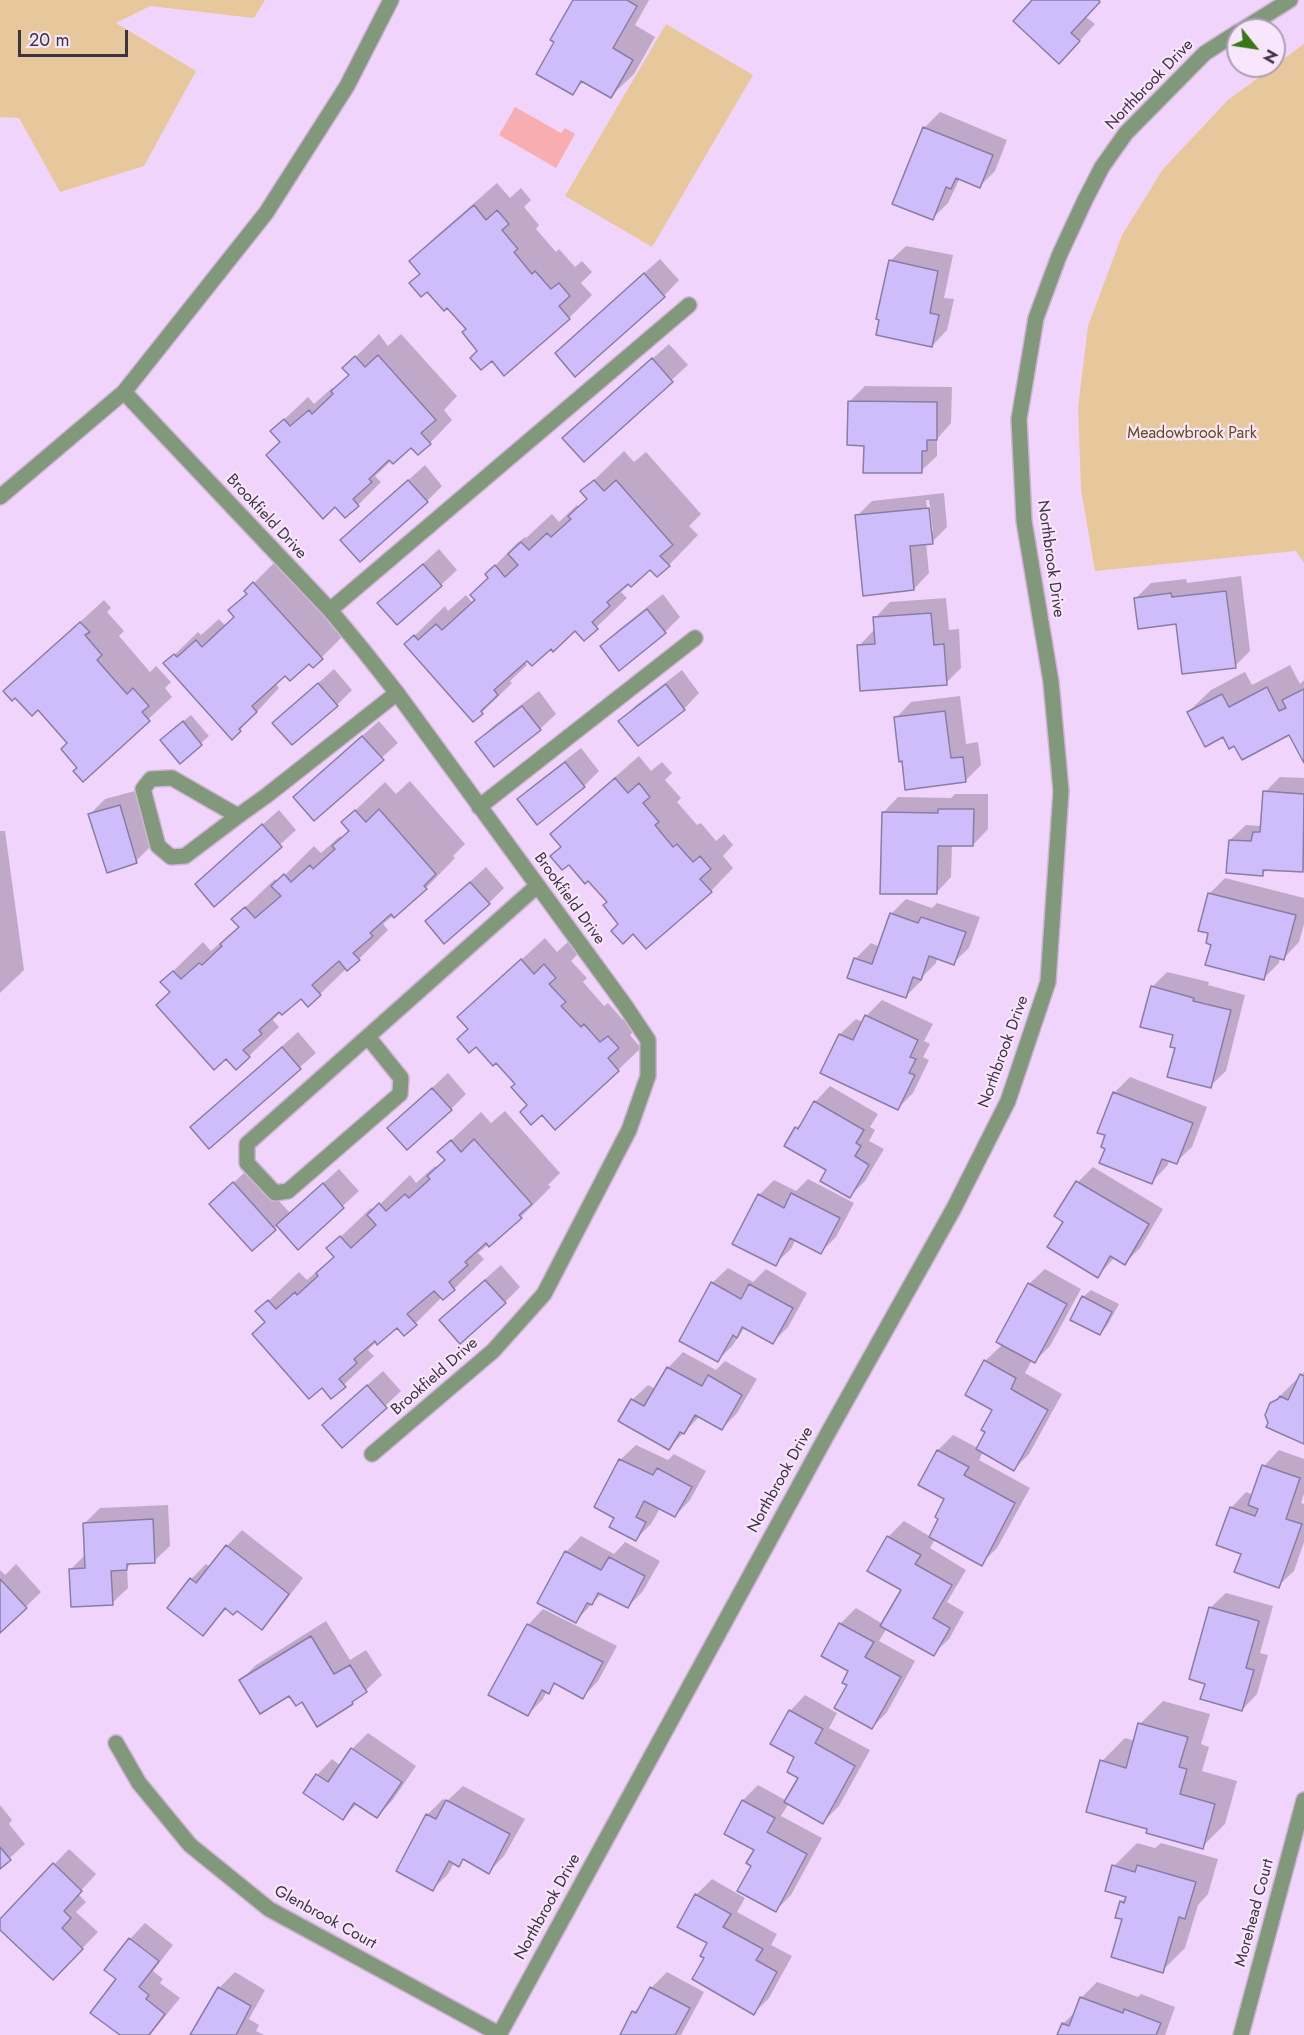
<!DOCTYPE html>
<style>
body{margin:0}
#map{position:relative;width:1304px;height:2035px;overflow:hidden;background:#f1d4fb;font-family:Jost,sans-serif}
canvas{display:block}
.north{position:absolute;left:1226px;top:18px;width:60px;height:60px;box-sizing:border-box;background:#f8e6fe;border:2px solid #ae9eb3;border-radius:50%;rotate:120deg;font-size:16px;font-weight:700;line-height:24px;text-align:center;color:#3e3342}
.north::after{content:'';display:block;margin:auto;width:21px;height:27px;background:#377714;clip-path:polygon(50% 0,100% 100%,50% 72%,0 100%)}
.scale{position:absolute;left:18px;top:30px;width:110px;height:27px;box-sizing:border-box;border:3px solid #3e3342;border-top:0;padding-left:8px;font-size:18px;line-height:21px;white-space:nowrap;color:#3e3342;-webkit-text-stroke:4px #f8e6fe;paint-order:stroke}
</style>
<div id="map">
<canvas width="1304" height="2035"></canvas>
<div class="north">N</div>
<div class="scale">20 m</div>
</div>
<script>
const ctx = document.querySelector('canvas').getContext('2d');
ctx.lineJoin = 'round';
function paint(path, color) { ctx.fillStyle = color; ctx.fill(path, 'evenodd'); }
const shape = rows => new Path2D(rows.map(r => 'M' + r).join(''));
function trace(path, color, width, dash) { ctx.strokeStyle = color; ctx.lineWidth = width; ctx.lineCap = dash ? 'butt' : 'round'; ctx.setLineDash(dash || []); ctx.stroke(path); }
function write(font, color, halo, rows, align = 'center') {
  ctx.font = font + ' Jost,sans-serif'; ctx.lineWidth = 4.5; ctx.setLineDash([]); ctx.textBaseline = 'middle'; ctx.strokeStyle = halo; ctx.fillStyle = color; for (const [text, x, y, turn = 0] of rows) {
    ctx.save(); ctx.translate(x, y); ctx.rotate((+turn || 0) * Math.PI / 180); ctx.textAlign = isNaN(turn) ? turn : align; if (halo) ctx.strokeText(text, 0, 0); ctx.fillText(text, 0, 0); ctx.restore();
  }
}
const green = shape([
 [0,0,265,0,254,18,150,6,116,23,196,71,144,166,60,192,19,118,0,117],
 [666,24,753,75,652,247,565,196],
 [1304,44,1304,563,1296,551,1095,571,1081,489,1078,408,1088,326,1122,235,1163,169,1228,100]
]);
const water = shape([
 [515,107,561,133,565,128,575,134,556,168,499,135]
]);
const shadow = shape([
 [574,0,649,0,635,25,655,37,634,74,611,96,584,81,572,93],
 [1034,0,1101,0,1086,17,1095,24,1075,46],
 [940,112,1007,140,995,171,980,186,960,178,948,203,933,218,924,128],
 [497,183,510,198,521,188,531,200,524,207,539,225,536,229,556,252,559,249,575,267,582,261,592,272,581,283,592,295,569,318,504,374,492,359,479,351,467,329,411,261,433,239],
 [906,246,953,255,944,298,954,299,947,330,932,346,890,261],
 [660,259,679,280,664,296,572,338],
 [379,334,388,346,401,334,457,396,444,410,452,420,430,443,411,446,392,460,375,476,381,482,358,505,281,441,272,431,308,397,314,404,332,388,334,390,350,374,344,368],
 [669,344,688,365,584,460,580,423],
 [865,386,952,387,951,423,937,439,937,456,921,471,866,444,850,401],
 [624,451,634,462,646,452,701,514,689,526,698,535,669,565,650,568,630,584,621,592,627,598,584,639,575,629,551,647,527,659,524,661,527,665,510,681,512,683,474,720,406,644,445,606,448,611,466,595,472,602,490,577,487,574,516,544,525,537,526,538,552,514,559,522,577,505,579,507,588,498,583,491],
 [425,465,442,486,427,501,342,540],
 [944,493,947,527,932,542,926,543,929,573,914,589,857,516,872,501],
 [926,500,929,500,933,531,930,531],
 [439,549,457,570,441,585,380,603],
 [277,560,344,635,313,666,309,662,285,674,275,683,279,688,240,730,166,663,198,632,201,635,219,619,225,625,235,616,230,610,248,593,246,591],
 [1241,576,1250,651,1235,666,1177,623,1135,599,1151,583,1186,579,1187,583],
 [663,594,680,617,665,632,602,646,617,631],
 [946,598,949,630,959,629,961,668,946,683,859,646,874,630,875,618,890,602],
 [104,600,111,608,107,612,124,631,119,636,150,672,156,666,171,682,165,688,172,697,83,780,69,743,38,708,5,691],
 [1290,665,1300,684,1304,680,1304,760,1290,733,1235,744,1188,712,1211,690,1245,672,1252,685],
 [334,669,352,690,337,705,274,723],
 [682,670,699,693,684,709,620,722,635,706],
 [539,691,556,714,540,729,494,765,477,743,492,727],
 [960,696,966,744,978,742,981,765,966,780,896,718,911,702],
 [191,715,209,736,180,762,169,733],
 [379,721,398,743,314,819,310,782],
 [581,748,599,771,584,786,519,799,535,784],
 [639,756,651,771,662,762,672,773,665,780,681,798,677,802,697,825,701,823,716,841,724,834,733,845,723,856,733,868,711,891,633,932,620,924,609,902,552,835,575,812],
 [1280,777,1304,778,1304,870,1268,869,1262,874,1230,840,1246,825,1261,826,1265,792],
 [410,781,465,844,453,856,455,858,426,888,383,924,388,930,359,959,347,968,320,994,301,996,281,1012,273,1020,279,1027,249,1056,171,992,162,982,203,942,211,951,230,934,231,936,240,926,233,919,275,879,278,882,314,846,321,853,340,836,342,838,350,830,343,822,385,782,396,794],
 [135,791,151,846,136,861,90,814,105,799],
 [955,794,988,794,988,829,973,845,952,845,951,877,936,893,883,813,898,797,951,798],
 [279,810,296,830,214,905,212,869],
 [0,831,5,831,24,970,0,993],
 [486,867,504,888,489,903,427,921],
 [1225,878,1304,898,1304,924,1299,942,1284,958,1280,957,1279,963,1263,979,1213,943,1210,893],
 [906,899,932,908,937,903,980,917,969,948,953,963,937,957,936,963,924,975,921,981,906,996,855,959,871,943,880,947,891,914],
 [545,938,557,952,568,942,578,954,571,961,587,978,583,982,604,1006,608,1003,623,1020,631,1014,640,1025,630,1035,641,1048,618,1070,542,1113,529,1105,517,1084,459,1017],
 [1167,972,1209,982,1208,985,1245,995,1226,1071,1210,1086,1177,1047,1174,1034,1152,987],
 [882,1000,933,1024,924,1041,930,1044,923,1057,929,1060,913,1093,898,1108,822,1073,840,1034,856,1019,863,1022,866,1016],
 [298,1032,316,1053,209,1147,192,1127],
 [448,1073,466,1094,451,1109,389,1128],
 [1130,1077,1207,1107,1192,1147,1176,1162,1170,1160,1167,1166,1152,1182,1107,1148,1107,1135,1114,1093],
 [830,1086,878,1114,870,1127,875,1130,869,1141,884,1149,865,1181,850,1196,796,1128,805,1120,815,1102],
 [505,1111,560,1173,548,1185,551,1187,521,1217,478,1253,484,1259,454,1289,442,1297,415,1324,397,1326,377,1341,368,1350,374,1356,331,1397,258,1311,299,1272,307,1280,325,1264,326,1265,335,1256,329,1248,371,1208,373,1211,410,1175,416,1183,435,1166,437,1168,446,1159,439,1152,481,1112,491,1123],
 [1093,1167,1163,1209,1140,1248,1125,1263,1115,1257,1098,1276,1065,1222,1056,1216,1078,1182],
 [249,1168,290,1213,339,1169,359,1191,298,1247,278,1225,252,1249,227,1189],
 [808,1179,854,1203,836,1237,821,1252,796,1239,791,1249,775,1264,759,1195,774,1180,796,1191],
 [501,1265,520,1287,505,1302,456,1305],
 [728,1268,753,1282,766,1269,807,1293,788,1327,773,1342,745,1327,733,1345,718,1360,712,1283],
 [1045,1269,1081,1289,1050,1346,1035,1361,1032,1360,1025,1373,1062,1394,1029,1454,1014,1469,983,1452,979,1460,1030,1488,997,1548,981,1564,935,1539,930,1548,966,1570,947,1602,964,1612,949,1639,933,1654,887,1628,879,1641,915,1661,887,1712,872,1728,849,1685,850,1671,823,1655,840,1624,856,1608,883,1624,903,1589,888,1537,904,1521,931,1537,940,1519,946,1498,920,1484,938,1450,953,1435,978,1448,987,1432,994,1410,985,1361,1003,1344,1029,1284],
 [1091,1290,1119,1304,1107,1326,1100,1334,1083,1297],
 [683,1352,716,1370,725,1361,757,1379,737,1413,722,1429,700,1416,669,1448,632,1400,648,1385,656,1389,668,1368],
 [383,1371,401,1391,342,1446,339,1410],
 [1304,1372,1304,1443,1272,1404],
 [636,1445,668,1460,674,1454,706,1471,690,1500,675,1516,660,1508,651,1524,635,1540,616,1517,620,1460],
 [1279,1450,1304,1459,1304,1494,1301,1503,1304,1504,1304,1542,1294,1571,1278,1586,1243,1553,1231,1508,1246,1492,1253,1495,1264,1466],
 [168,1505,170,1546,154,1561,132,1562,127,1568,128,1588,112,1603,71,1569,86,1554,85,1523,100,1508],
 [242,1530,303,1578,277,1612,262,1628,238,1609,227,1608,203,1634,191,1579,206,1564,210,1567,227,1546],
 [581,1536,614,1554,625,1542,660,1561,643,1591,628,1607,602,1593,575,1622,566,1552],
 [16,1564,41,1592,1,1631,0,1570,5,1575],
 [1226,1593,1273,1606,1260,1653,1268,1655,1257,1694,1242,1710,1207,1683,1210,1608],
 [543,1609,617,1646,598,1681,583,1697,557,1683,547,1691,543,1699,528,1714,528,1625],
 [326,1621,350,1660,366,1650,382,1675,352,1703,303,1700,289,1694,241,1680,256,1665],
 [805,1695,837,1713,829,1728,870,1750,839,1806,823,1822,789,1803,781,1816,822,1838,791,1895,776,1910,753,1865,756,1849,726,1833,743,1800,758,1785,787,1801,800,1777,796,1757,772,1743,790,1711],
 [1163,1701,1210,1714,1201,1744,1209,1747,1202,1771,1237,1781,1225,1824,1202,1847,1149,1828,1102,1761,1125,1738,1135,1741,1140,1724],
 [368,1733,416,1766,392,1801,377,1816,358,1803,343,1818,305,1792,317,1775,332,1759,341,1766,352,1749],
 [463,1786,525,1819,504,1856,489,1872,464,1859,458,1865,454,1863,448,1874,433,1889,398,1870,427,1815,443,1799,447,1801],
 [0,1805,12,1820,9,1824,25,1844,0,1867],
 [1137,1843,1155,1848,1161,1843,1218,1859,1208,1894,1198,1905,1185,1948,1162,1971,1121,1902,1127,1896,1114,1866],
 [69,1849,96,1874,78,1894,86,1902,76,1912,98,1932,68,1963,0,1928,0,1921],
 [712,1879,745,1898,737,1912,777,1934,771,1945,792,1956,769,1998,754,2013,709,1943,696,1895],
 [145,1923,173,1945,153,1971,163,1979,160,1983,180,1998,150,2035,122,2035,118,1979,106,1970,130,1939],
 [235,1972,265,1990,249,2019,259,2025,256,2031,264,2035,192,2035,219,1988],
 [667,1972,704,1992,681,2035,621,2035,634,2012,643,2003,651,1988],
 [1097,1982,1138,1997,1141,1994,1175,2007,1165,2035,1059,2035,1063,2024,1077,2010,1082,1997]
]);
const building = shape([
 [573,0,627,0,637,6,613,48,633,60,611,98,581,81,573,95,536,74,554,42,550,40,573,0],
 [1032,0,1098,0,1100,2,1071,33,1080,41,1059,64,1013,21,1032,0],
 [923,127,993,155,980,188,956,178,951,189,946,187,933,220,892,204,923,127],
 [474,205,486,220,497,210,509,224,502,230,518,249,514,252,532,274,535,271,551,289,559,283,570,296,559,306,570,319,504,376,492,361,481,370,470,358,477,351,462,332,466,329,447,308,444,311,427,292,421,297,409,283,420,274,409,261,474,205],
 [889,260,938,271,930,313,939,315,932,347,876,335,879,320,876,319,889,260],
 [644,273,665,297,575,377,555,353,644,273],
 [378,355,436,420,421,433,431,444,418,455,411,448,393,464,389,460,369,479,372,482,353,499,359,506,345,518,335,507,323,519,266,455,280,442,270,431,284,419,290,426,309,410,312,414,333,394,331,391,349,375,342,368,355,356,365,367,378,355],
 [652,358,673,382,584,462,562,438,652,358],
 [848,401,937,402,937,440,927,440,927,451,922,451,922,473,863,473,864,446,847,445,848,401],
 [408,480,428,502,360,562,340,540,408,480],
 [594,480,604,491,616,480,673,545,660,556,670,566,657,577,650,570,631,587,628,584,607,602,610,606,592,622,598,629,584,641,575,631,553,652,551,649,532,666,527,661,494,690,498,695,481,711,483,714,473,722,404,644,414,635,418,640,436,624,442,630,475,600,470,595,488,578,485,574,495,565,505,577,518,565,508,554,521,542,529,550,547,533,551,537,571,519,568,516,587,499,580,491,594,480],
 [929,508,933,544,910,546,914,590,863,596,855,515,929,508],
 [423,564,442,586,397,625,377,603,423,564],
 [253,582,323,659,313,668,309,664,290,681,285,676,252,706,257,712,239,729,241,731,232,740,163,663,174,654,177,657,196,640,202,647,234,617,228,610,247,594,244,591,253,582],
 [1226,591,1236,668,1182,674,1176,624,1138,629,1134,598,1171,593,1172,597,1226,591],
 [647,609,666,633,619,671,600,646,647,609],
 [931,613,934,645,944,644,947,685,860,691,857,645,875,644,873,617,931,613],
 [80,622,90,632,85,635,102,655,97,660,127,694,133,688,149,706,142,712,150,721,83,782,73,771,77,768,61,749,67,743,38,710,32,716,15,698,12,701,3,691,80,622],
 [318,683,338,706,292,745,272,723,318,683],
 [666,684,685,710,638,746,618,721,666,684],
 [1267,687,1279,711,1286,708,1282,700,1304,689,1304,763,1289,735,1242,760,1234,746,1229,749,1223,737,1205,747,1187,712,1222,694,1229,707,1267,687],
 [522,706,541,730,494,767,475,742,522,706],
 [945,711,951,758,963,757,966,782,905,790,902,761,899,762,894,717,945,711],
 [183,721,202,745,180,764,160,740,183,721],
 [362,736,384,760,314,821,293,797,362,736],
 [565,762,585,787,537,825,517,799,565,762],
 [615,778,628,793,639,783,650,797,643,803,659,822,655,825,673,847,677,844,693,862,700,856,711,869,700,879,712,892,646,949,633,934,623,944,611,931,618,924,603,905,607,902,588,881,585,884,569,865,562,870,550,856,561,847,550,834,615,778],
 [1263,791,1304,794,1303,872,1263,870,1263,876,1226,873,1229,840,1251,841,1253,832,1260,832,1263,791],
 [120,805,137,863,107,873,88,814,120,805],
 [379,809,436,874,424,886,427,889,394,918,391,914,370,933,373,936,353,953,360,960,347,971,339,961,312,985,321,995,308,1007,301,999,282,1015,279,1012,259,1030,262,1034,243,1050,250,1057,236,1070,226,1059,214,1070,156,1005,170,992,160,982,173,971,181,979,199,963,202,965,222,946,220,944,239,927,231,919,245,907,255,918,281,896,271,886,284,874,291,882,310,865,313,869,335,849,332,846,349,831,341,822,355,810,366,822,379,809],
 [938,809,974,809,973,846,938,846,937,894,880,894,882,812,938,813,938,809],
 [262,824,282,847,214,907,195,884,262,824],
 [470,882,490,904,444,944,425,921,470,882],
 [1208,893,1296,915,1284,960,1270,956,1264,980,1205,965,1211,945,1206,943,1208,933,1198,931,1208,893],
 [890,913,918,923,921,917,966,932,954,965,929,956,921,980,913,977,906,998,847,978,854,958,872,964,890,913],
 [521,959,534,974,544,964,556,978,549,984,566,1002,561,1006,581,1027,584,1024,600,1042,608,1036,619,1048,608,1058,619,1071,555,1130,542,1115,531,1125,520,1112,527,1105,511,1087,515,1084,496,1063,493,1066,476,1047,469,1053,457,1039,468,1029,457,1017,521,959],
 [1151,986,1194,998,1193,1001,1231,1010,1211,1088,1167,1077,1175,1048,1170,1047,1173,1035,1140,1027,1151,986],
 [865,1015,918,1040,910,1057,916,1059,909,1073,915,1075,898,1110,820,1073,839,1034,853,1040,865,1015],
 [282,1047,301,1069,209,1149,190,1127,282,1047],
 [432,1088,452,1110,407,1150,387,1128,432,1088],
 [1113,1092,1193,1123,1177,1164,1162,1159,1152,1184,1099,1163,1105,1149,1101,1147,1105,1135,1097,1133,1113,1092],
 [814,1101,864,1130,856,1143,861,1146,855,1156,869,1165,850,1198,820,1181,826,1170,784,1146,795,1127,798,1129,814,1101],
 [474,1139,532,1204,519,1215,522,1218,489,1247,486,1243,465,1262,468,1265,449,1282,455,1290,443,1300,434,1291,407,1314,417,1325,404,1336,397,1328,377,1345,375,1341,354,1359,357,1363,339,1379,346,1387,331,1399,322,1388,309,1399,252,1334,265,1322,255,1311,268,1300,276,1309,295,1292,297,1295,318,1276,316,1273,334,1257,326,1248,340,1236,351,1248,376,1225,367,1215,379,1203,386,1211,405,1194,409,1198,430,1179,427,1176,445,1160,437,1152,451,1140,461,1152,474,1139],
 [1076,1181,1149,1224,1125,1265,1110,1256,1098,1278,1047,1247,1063,1222,1054,1216,1076,1181],
 [233,1182,276,1230,252,1251,209,1204,233,1182],
 [323,1183,344,1208,298,1250,276,1225,323,1183],
 [791,1193,840,1218,821,1254,790,1238,776,1266,732,1244,758,1194,784,1208,791,1193],
 [485,1280,506,1303,460,1344,439,1320,485,1280],
 [711,1282,741,1299,749,1284,793,1308,773,1344,742,1327,737,1338,733,1335,718,1362,679,1341,711,1282],
 [1028,1283,1067,1304,1035,1363,996,1342,1028,1283],
 [1082,1296,1112,1312,1100,1335,1070,1320,1082,1296],
 [984,1360,1016,1378,1011,1389,1048,1410,1014,1471,976,1449,985,1432,981,1430,992,1410,965,1395,984,1360],
 [667,1367,702,1386,708,1375,742,1395,722,1430,695,1415,684,1434,680,1432,669,1450,618,1421,631,1399,644,1406,667,1367],
 [1300,1374,1304,1376,1304,1444,1266,1427,1268,1423,1265,1415,1270,1403,1278,1399,1280,1396,1288,1400,1300,1374],
 [367,1385,387,1408,342,1448,322,1425,367,1385],
 [937,1450,969,1467,964,1475,1015,1503,982,1566,929,1537,938,1519,935,1517,944,1499,918,1485,937,1450],
 [619,1459,653,1475,657,1468,692,1487,675,1517,644,1501,636,1517,646,1522,636,1541,609,1527,614,1518,594,1507,619,1459],
 [1262,1465,1300,1478,1286,1519,1302,1524,1279,1588,1234,1572,1241,1554,1216,1545,1230,1507,1255,1516,1258,1509,1248,1505,1262,1465],
 [153,1519,155,1563,127,1564,127,1570,111,1571,113,1605,71,1607,69,1569,85,1568,83,1523,153,1519],
 [887,1536,921,1555,915,1564,952,1585,933,1618,950,1628,934,1656,880,1626,901,1590,867,1571,887,1536],
 [226,1545,289,1594,262,1630,237,1611,233,1615,225,1608,203,1636,167,1608,190,1578,196,1583,226,1545],
 [565,1551,601,1570,609,1557,645,1576,628,1608,598,1593,592,1605,587,1603,576,1623,537,1603,565,1551],
 [0,1579,27,1608,0,1633,0,1579],
 [1209,1607,1259,1621,1246,1668,1254,1670,1242,1711,1200,1699,1205,1684,1189,1679,1209,1607],
 [839,1623,874,1642,865,1657,901,1677,872,1729,834,1708,847,1685,842,1683,848,1671,821,1656,839,1623],
 [527,1624,603,1662,583,1699,554,1683,549,1694,542,1690,528,1716,488,1695,527,1624],
 [311,1636,334,1674,350,1665,367,1692,352,1702,353,1704,317,1727,302,1702,296,1706,289,1696,260,1714,239,1680,311,1636],
 [789,1710,823,1729,815,1743,855,1766,823,1824,784,1802,798,1778,787,1772,794,1757,770,1744,789,1710],
 [1138,1723,1188,1737,1179,1767,1187,1769,1180,1794,1215,1804,1203,1849,1146,1833,1147,1829,1086,1812,1100,1760,1126,1768,1138,1723],
 [351,1748,402,1782,377,1818,354,1803,343,1820,303,1793,316,1774,328,1782,351,1748],
 [446,1800,510,1834,489,1874,463,1859,459,1867,449,1861,433,1891,396,1871,426,1814,436,1819,446,1800],
 [742,1800,775,1818,767,1832,807,1854,776,1912,737,1891,751,1866,746,1863,754,1850,724,1834,742,1800],
 [0,1847,11,1860,0,1869,0,1847],
 [53,1863,82,1891,64,1911,71,1918,62,1928,83,1949,53,1980,0,1930,0,1919,53,1863],
 [1112,1865,1135,1872,1137,1865,1196,1882,1185,1919,1179,1917,1163,1973,1111,1957,1122,1919,1115,1918,1120,1901,1124,1903,1126,1897,1105,1891,1112,1865],
 [695,1894,731,1914,723,1927,763,1949,756,1960,777,1972,754,2015,692,1979,704,1958,700,1956,707,1943,677,1927,695,1894],
 [129,1938,159,1961,139,1987,149,1995,146,1999,165,2014,149,2035,120,2035,90,2013,116,1979,104,1970,129,1938],
 [218,1987,251,2006,236,2035,190,2035,218,1987],
 [650,1987,690,2008,675,2035,620,2035,632,2011,636,2013,650,1987],
 [1080,1997,1123,2013,1124,2009,1161,2023,1156,2035,1057,2035,1062,2023,1069,2026,1080,1997]
]);
const minor = shape([
 [1242,30,1290,0],
 [124,392,330,610,363,650,397,693,624,1004,648,1040,648,1076,629,1130,544,1294,493,1351,372,1454],
 [0,497,124,392,266,213,347,86,391,0],
 [330,610,689,305],
 [479,807,695,638],
 [238,816,172,778,151,779,143,789,158,846,171,857,185,856,238,816,266,796,397,693],
 [368,1037,401,1078,400,1094,288,1191,275,1193,247,1163,247,1144,537,886],
 [116,1743,139,1783,190,1845,269,1909,499,2034],
 [499,2035,828,1433,954,1208,1008,1101,1048,982,1061,791,1051,682,1024,521,1019,419,1036,318,1059,256,1085,200,1102,167,1126,133,1205,53,1238,32],
 [1241,2035,1304,1800]
]);
const streetNames = [
 ["Northbrook Drive",1150,85,-46],
 ["Brookfield Drive",266,517,47],
 ["Northbrook Drive",1050,559,82],
 ["Brookfield Drive",569,899,54],
 ["Northbrook Drive",1004,1052,-70],
 ["Brookfield Drive",435,1377,-41],
 ["Northbrook Drive",781,1480,-61],
 ["Northbrook Drive",548,1907,-61],
 ["Morehead Court",1255,1913,-75],
 ["Glenbrook Court",325,1918,29]
];
const parkNames = [
 ["Meadowbrook Park",1192,434]
];
paint(green, '#e6c89c');
paint(water, '#f8aeb0');
paint(shadow, '#0003');
paint(building, '#cfbdfb');
trace(building, '#887da4', 1.5);
trace(minor, '#cdb4d6', 18);
trace(minor, '#82987b', 15);
write('16px', '#3e3342', '#f8e6fe', streetNames);
write('16px', '#6b4b11', '#f8e6fe', parkNames);
</script>
